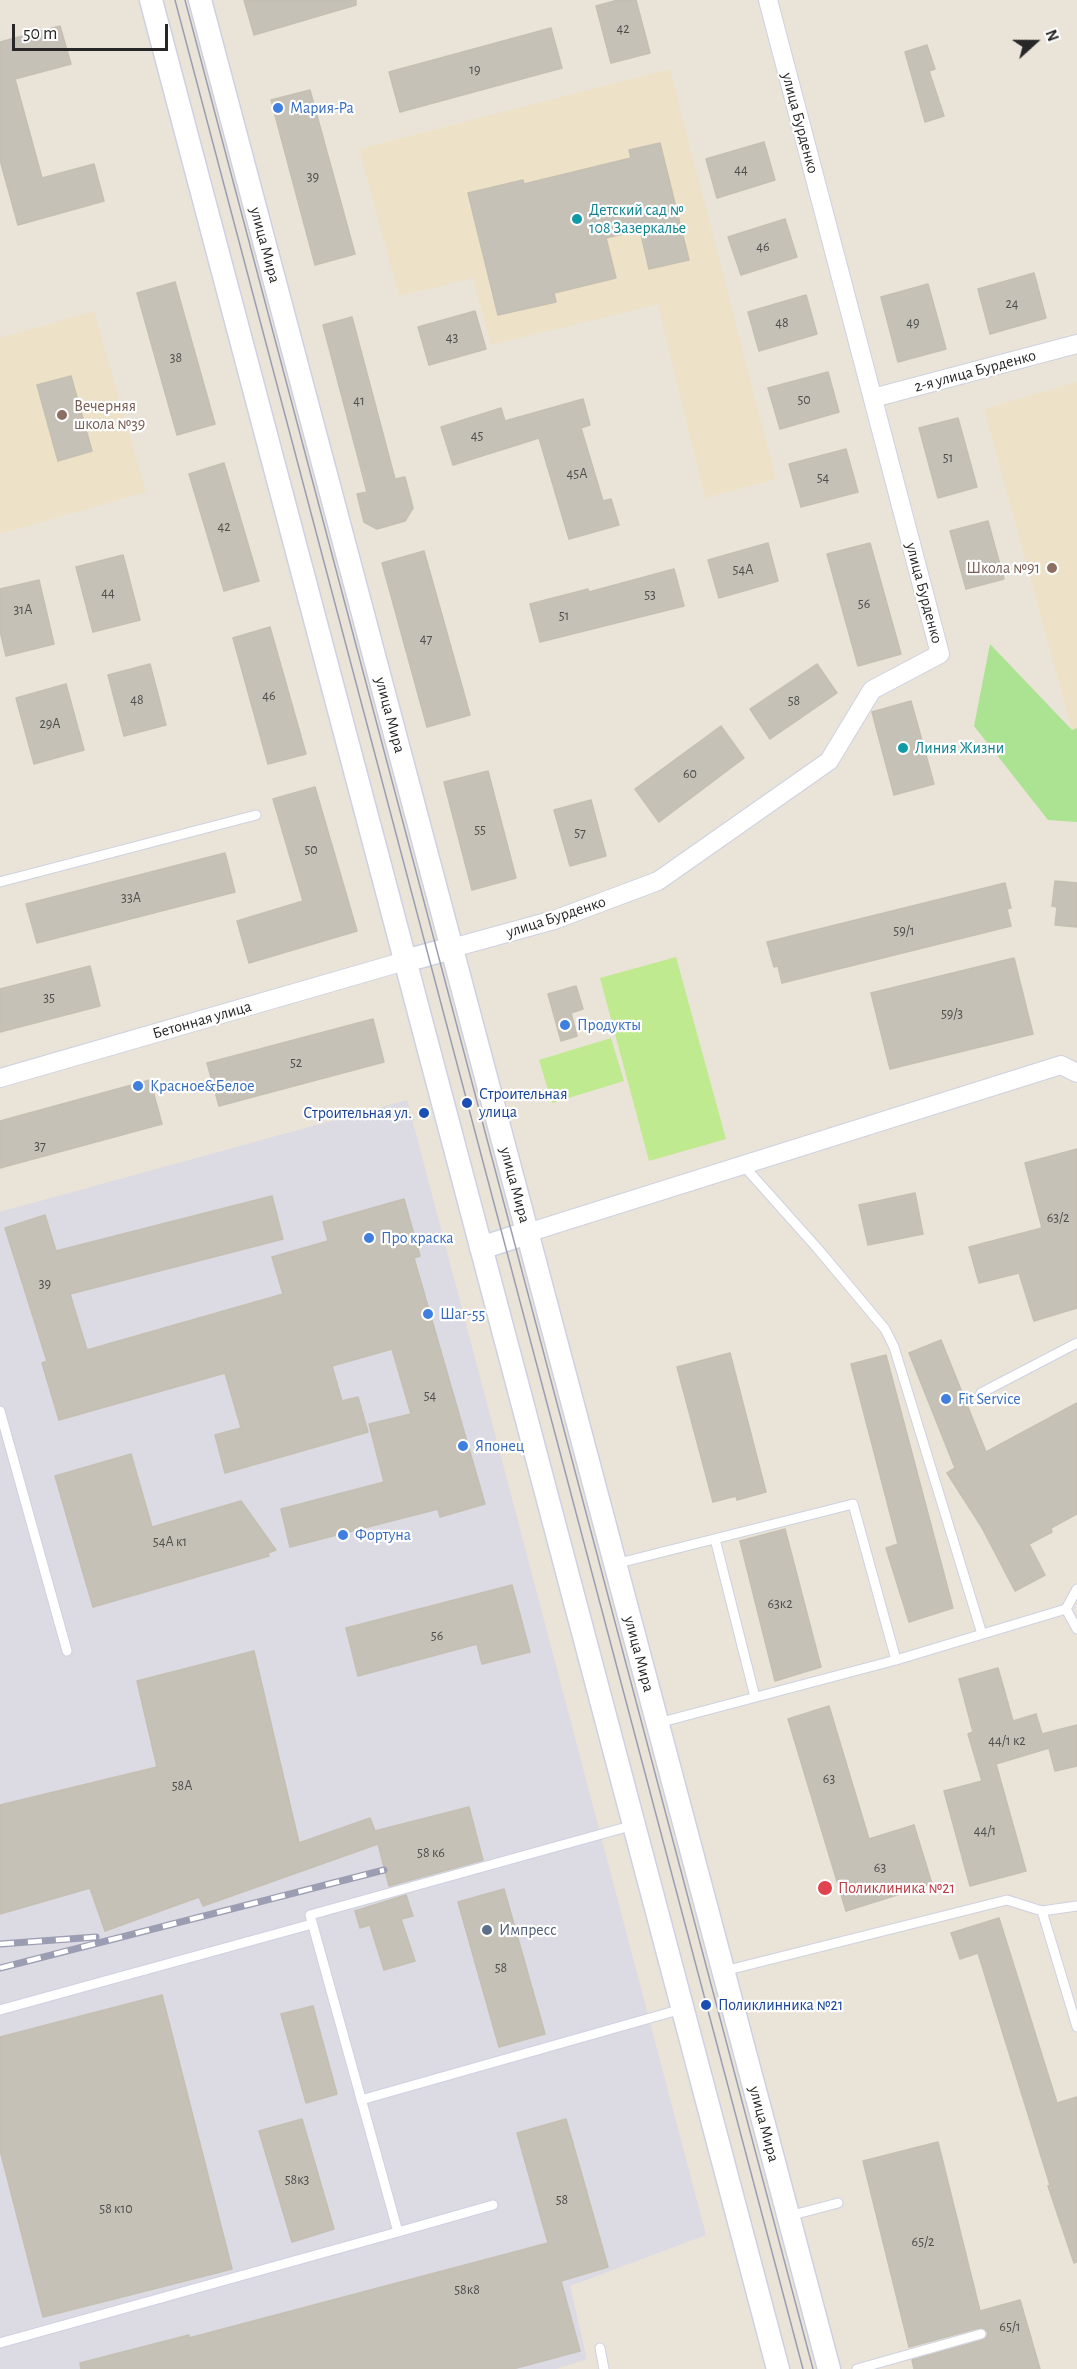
<!DOCTYPE html>
<meta charset="utf-8">
<style>
body{margin:0}
#map{position:relative;width:1077px;height:2369px;overflow:hidden;background:#eae3d8;font-family:"Alegreya Sans",sans-serif}
canvas{display:block}
.north{position:absolute;left:1005px;top:12px;width:60px;height:60px;-webkit-text-stroke:4px #fff;paint-order:stroke;rotate:69deg;font-size:16px;font-weight:700;line-height:24px;text-align:center;color:#272727}
.north::after{content:'';display:block;margin:auto;width:21px;height:27px;background:#272727;clip-path:polygon(50% 0,100% 100%,50% 72%,0 100%)}
.scale{position:absolute;left:12px;top:24px;width:156px;height:27px;box-sizing:border-box;border:3px solid #272727;border-top:0;padding-left:8px;font-size:18px;line-height:21px;white-space:nowrap;color:#272727;-webkit-text-stroke:4px #fff;paint-order:stroke}
</style>
<div id="map">
<canvas width="1077" height="2369"></canvas>
<div class="north">N</div>
<div class="scale">50 m</div>
</div>
<script>
const ctx = document.querySelector('canvas').getContext('2d');
ctx.lineJoin = 'round';
function paint(path, color) { ctx.fillStyle = color; ctx.fill(path, 'evenodd'); }
const shape = rows => new Path2D(rows.map(r => 'M' + r).join(''));
function trace(path, color, width, dash) { ctx.strokeStyle = color; ctx.lineWidth = width; ctx.lineCap = dash ? 'butt' : 'round'; ctx.setLineDash(dash || []); ctx.stroke(path); }
function write(font, color, halo, rows, align = 'center') {
  ctx.font = font + ' "Alegreya Sans",sans-serif'; ctx.lineWidth = 4.5; ctx.setLineDash([]); ctx.textBaseline = 'middle'; ctx.strokeStyle = halo; ctx.fillStyle = color; for (const [text, x, y, turn = 0] of rows) {
    ctx.save(); ctx.translate(x, y); ctx.rotate((+turn || 0) * Math.PI / 180); ctx.textAlign = isNaN(turn) ? turn : align; if (halo) ctx.strokeText(text, 0, 0); ctx.fillText(text, 0, 0); ctx.restore();
  }
}
const industrial = shape([
 [407,1100,706,2235,570,2286,587,2359,556,2369,0,2369,0,1212]
]);
const education = shape([
 [670,69,776,479,705,498,658,304,491,345,473,278,399,296,359,149],
 [94,311,146,492,0,534,0,338],
 [1077,382,1077,728,1072,730,984,409]
]);
const green = shape([
 [990,644,1072,730,1077,728,1077,822,1048,820,974,726]
]);
const pitch = shape([
 [676,957,726,1139,649,1161,600,978],
 [611,1038,624,1081,552,1103,539,1060]
]);
const building = shape([
 [244,0,356,0,356,5,254,35,244,0],
 [618,0,636,0,650,53,611,63,596,6,618,0],
 [60,26,71,64,15,79,42,178,94,164,104,201,18,225,0,160,0,42,60,26],
 [551,28,562,68,400,112,389,72,551,28],
 [927,45,935,69,929,71,944,116,925,122,905,52,927,45],
 [310,90,355,254,315,265,271,100,310,90],
 [764,142,775,180,717,198,706,159,764,142],
 [660,143,689,260,649,269,640,230,606,238,616,278,554,293,556,302,498,315,468,193,523,180,524,184,631,158,629,150,660,143],
 [785,219,797,257,741,275,728,237,785,219],
 [1034,273,1046,318,990,334,978,289,1034,273],
 [175,282,215,424,177,435,137,293,175,282],
 [928,284,946,349,898,362,881,297,928,284],
 [806,295,817,334,759,351,748,312,806,295],
 [475,311,486,349,429,365,418,327,475,311],
 [352,317,395,479,405,477,413,508,405,521,377,529,364,522,357,494,367,492,323,325,352,317],
 [828,372,839,412,780,429,768,388,828,372],
 [71,376,92,451,58,461,37,385,71,376],
 [583,399,590,425,581,428,603,501,611,499,619,525,569,539,539,438,453,465,441,427,501,408,505,421,583,399],
 [958,418,977,487,938,498,919,428,958,418],
 [846,449,858,492,801,507,789,464,846,449],
 [224,463,259,581,224,591,189,474,224,463],
 [988,521,1004,579,966,589,950,531,988,521],
 [768,543,778,581,719,598,708,560,768,543],
 [870,543,901,654,858,666,827,554,870,543],
 [424,551,470,715,427,727,382,563,424,551],
 [123,555,140,620,93,632,76,567,123,555],
 [674,569,684,606,540,642,530,604,588,589,589,592,674,569],
 [39,580,54,644,6,656,0,631,0,589,39,580],
 [270,627,306,754,268,764,233,638,270,627],
 [150,664,166,725,124,736,108,675,150,664],
 [817,664,837,693,770,739,750,709,817,664],
 [66,684,84,750,34,764,16,698,66,684],
 [911,701,934,784,894,795,872,712,911,701],
 [721,726,744,758,659,822,635,789,721,726],
 [488,771,516,878,472,890,444,782,488,771],
 [315,787,357,931,249,963,237,921,303,901,273,799,315,787],
 [591,800,606,856,570,866,554,810,591,800],
 [225,853,235,892,37,943,26,904,225,853],
 [1055,881,1077,883,1077,927,1055,925,1057,907,1052,906,1055,881],
 [1005,883,1011,908,1007,909,1011,926,782,983,778,966,774,967,767,942,1005,883],
 [1014,958,1033,1034,890,1069,871,993,1014,958],
 [90,966,100,1006,0,1032,0,989,90,966],
 [576,986,583,1009,571,1013,577,1036,561,1041,548,994,576,986],
 [373,1019,384,1062,219,1106,207,1063,373,1019],
 [150,1080,162,1124,0,1168,0,1121,150,1080],
 [1077,1149,1077,1308,1034,1321,1019,1273,979,1283,969,1247,1042,1228,1025,1163,1077,1149],
 [915,1193,923,1234,868,1245,859,1205,915,1193],
 [272,1196,283,1239,70,1294,87,1350,283,1294,272,1257,328,1241,323,1222,404,1199,420,1256,414,1258,485,1504,440,1517,438,1509,290,1547,281,1509,384,1482,369,1424,411,1414,392,1349,332,1366,342,1401,358,1397,368,1432,225,1473,215,1435,241,1428,225,1373,59,1420,42,1363,47,1361,5,1228,45,1215,56,1251,272,1196],
 [941,1340,986,1452,1077,1403,1077,1514,1051,1528,1052,1532,1029,1544,1045,1575,1015,1591,981,1526,947,1473,955,1468,909,1353,941,1340],
 [730,1353,766,1492,737,1500,736,1496,713,1502,677,1367,730,1353],
 [886,1355,953,1608,909,1622,886,1548,898,1544,851,1364,886,1355],
 [131,1454,152,1527,241,1501,276,1550,268,1553,269,1556,93,1607,55,1476,131,1454],
 [785,1529,821,1667,775,1681,740,1541,785,1529],
 [512,1585,530,1652,482,1664,477,1644,358,1676,346,1628,512,1585],
 [254,1651,299,1843,370,1818,375,1831,469,1807,483,1860,389,1886,378,1844,203,1906,199,1897,105,1931,90,1888,0,1914,0,1805,157,1767,137,1681,254,1651],
 [998,1668,1013,1721,1036,1714,1042,1734,1077,1725,1077,1766,1055,1771,1049,1748,996,1764,1026,1871,970,1886,944,1791,982,1781,968,1734,973,1732,959,1679,998,1668],
 [829,1706,869,1839,914,1825,932,1884,846,1911,788,1719,829,1706],
 [504,1889,545,2034,499,2047,458,1902,504,1889],
 [406,1895,413,1916,401,1919,415,1961,384,1970,370,1925,360,1928,355,1911,406,1895],
 [999,1918,1057,2103,1077,2097,1077,2262,1074,2263,1048,2186,1050,2185,978,1953,960,1959,951,1933,999,1918],
 [162,1995,232,2269,43,2317,0,2150,0,2037,162,1995],
 [313,2006,337,2094,306,2103,281,2014,313,2006],
 [302,2119,334,2229,292,2242,259,2131,302,2119],
 [566,2119,608,2267,561,2281,580,2351,513,2369,81,2369,80,2363,189,2335,189,2338,548,2243,517,2133,566,2119],
 [938,2142,980,2311,1020,2300,1040,2369,914,2369,912,2360,983,2340,986,2338,988,2333,985,2329,979,2328,909,2347,863,2161,938,2142]
]);
const service = shape([
 [0,882,256,815],
 [743,1165,818,1249,885,1329,894,1347,982,1634],
 [981,1393,1077,1343],
 [0,1411,67,1651],
 [715,1539,755,1697],
 [615,1564,853,1504,896,1660,658,1723],
 [1066,1609,1077,1589],
 [896,1660,1066,1609,1077,1629],
 [1042,1911,1077,1906],
 [724,1971,1007,1900,1042,1911,1077,2027],
 [0,2010,312,1924],
 [361,2100,682,2009],
 [789,2216,838,2203],
 [398,2232,493,2205],
 [0,2343,398,2232,310,1915,634,1825],
 [600,2348,604,2369],
 [857,2369,981,2334]
]);
const minor = shape([
 [873,398,1077,344],
 [452,948,554,920,658,881,829,761,872,690,940,654,768,0],
 [0,1078,405,961],
 [527,1233,1061,1065,1077,1073]
]);
const tertiary = shape([
 [151,0,778,2369],
 [200,0,829,2369],
 [405,961,452,948],
 [481,1248,527,1233]
]);
const tram = shape([
 [175,0,803,2369],
 [185,0,813,2369]
]);
const rail = shape([
 [0,1944,96,1937],
 [0,1968,384,1870]
]);
const markers = [
 [278,108,6,"#3f7fe0"],
 [577,219,6,"#0f9aa8"],
 [62,415,6,"#8d6e63"],
 [1052,568,6,"#8d6e63"],
 [903,748,6,"#0f9aa8"],
 [565,1025,6,"#3f7fe0"],
 [138,1086,6,"#3f7fe0"],
 [467,1103,6,"#1a4fb4"],
 [424,1113,6,"#1a4fb4"],
 [369,1238,6,"#3f7fe0"],
 [428,1314,6,"#3f7fe0"],
 [946,1399,6,"#3f7fe0"],
 [463,1446,6,"#3f7fe0"],
 [343,1535,6,"#3f7fe0"],
 [825,1888,8,"#e0444e"],
 [487,1930,6,"#5c6f8a"],
 [706,2005,6,"#1a4fb4"]
];
const numberNames = [
 ["42",623,29],
 ["19",475,70],
 ["44",741,170],
 ["39",313,177],
 ["46",763,247],
 ["24",1012,304],
 ["48",782,323],
 ["49",913,323],
 ["43",452,338],
 ["38",176,358],
 ["50",804,400],
 ["41",359,401],
 ["45",477,436],
 ["51",948,458],
 ["45А",577,474],
 ["54",823,478],
 ["42",224,527],
 ["54А",743,570],
 ["44",108,593],
 ["53",650,595],
 ["56",864,604],
 ["31А",23,610],
 ["51",564,616],
 ["47",426,639],
 ["46",269,696],
 ["48",137,700],
 ["58",794,701],
 ["29А",50,724],
 ["60",690,774],
 ["55",480,830],
 ["57",580,833],
 ["50",311,850],
 ["33А",131,898],
 ["59/1",904,931],
 ["35",49,998],
 ["59/3",952,1014],
 ["52",296,1063],
 ["37",40,1146],
 ["63/2",1058,1218],
 ["39",45,1284],
 ["54",430,1396],
 ["54А к1",170,1542],
 ["63к2",780,1604],
 ["56",437,1636],
 ["44/1 к2",1007,1741],
 ["63",829,1779],
 ["58А",182,1786],
 ["44/1",985,1831],
 ["58 к6",431,1853],
 ["63",880,1868],
 ["58",501,1968],
 ["58к3",297,2180],
 ["58",562,2200],
 ["58 к10",116,2209],
 ["65/2",923,2242],
 ["58к8",467,2290],
 ["65/1",1010,2327]
];
const shopNames = [
 ["Мария-Ра",290,108],
 ["Продукты",577,1025],
 ["Красное&Белое",150,1086],
 ["Про краска",381,1238],
 ["Шаг-55",440,1314],
 ["Fit Service",958,1399],
 ["Японец",475,1446],
 ["Фортуна",355,1535]
];
const streetNames = [
 ["улица Бурденко",800,123,75],
 ["улица Мира",265,245,75],
 ["2-я улица Бурденко",975,371,-15],
 ["улица Бурденко",924,593,75],
 ["улица Мира",390,715,75],
 ["улица Бурденко",556,917,-18],
 ["Бетонная улица",202,1020,-16],
 ["улица Мира",515,1185,75],
 ["улица Мира",639,1654,75],
 ["улица Мира",764,2124,75]
];
const cultureNames = [
 ["Детский сад №",589,210],
 ["108 Зазеркалье",589,228],
 ["Линия Жизни",915,748]
];
const educationNames = [
 ["Вечерняя",74,406],
 ["школа №39",74,424],
 ["Школа №91",1040,568,"right"]
];
const transitNames = [
 ["Строительная",479,1094],
 ["улица",479,1112],
 ["Строительная ул.",412,1113,"right"],
 ["Поликлинника №21",718,2005]
];
const healthNames = [
 ["Поликлиника №21",838,1888]
];
const serviceNames = [
 ["Импресс",499,1930]
];
paint(industrial, '#dcdae2');
paint(education, '#ede2c7');
paint(green, '#ace393');
paint(pitch, '#c0ea8f');
paint(building, '#c5c1b7');
trace(building, '#c5bfb2', 1.5);
trace(service, '#ced1e1', 11);
trace(minor, '#ced1e1', 20);
trace(tertiary, '#ced1e1', 25);
trace(service, '#fff', 9);
trace(minor, '#fff', 18);
trace(tertiary, '#fff', 22);
trace(tram, '#9b9eb2', 1.5);
trace(rail, '#9b9eb2', 7);
trace(rail, '#fff', 4.5, [14]);
for (const [x, y, r, color] of markers) { const dot = new Path2D(); dot.arc(x, y, r, 0, 2 * Math.PI); ctx.fillStyle = color; ctx.fill(dot); trace(dot, '#fff', 2); }
write('14px', '#4e4e4b', null, numberNames);
write('16px', '#366cbe', '#fff', shopNames, 'left');
write('16px', '#272727', '#fff', streetNames);
write('16px', '#0d838f', '#fff', cultureNames, 'left');
write('16px', '#785e54', '#fff', educationNames, 'left');
write('16px', '#164399', '#fff', transitNames, 'left');
write('16px', '#be3a42', '#fff', healthNames, 'left');
write('16px', '#4e5e75', '#fff', serviceNames, 'left');
</script>
